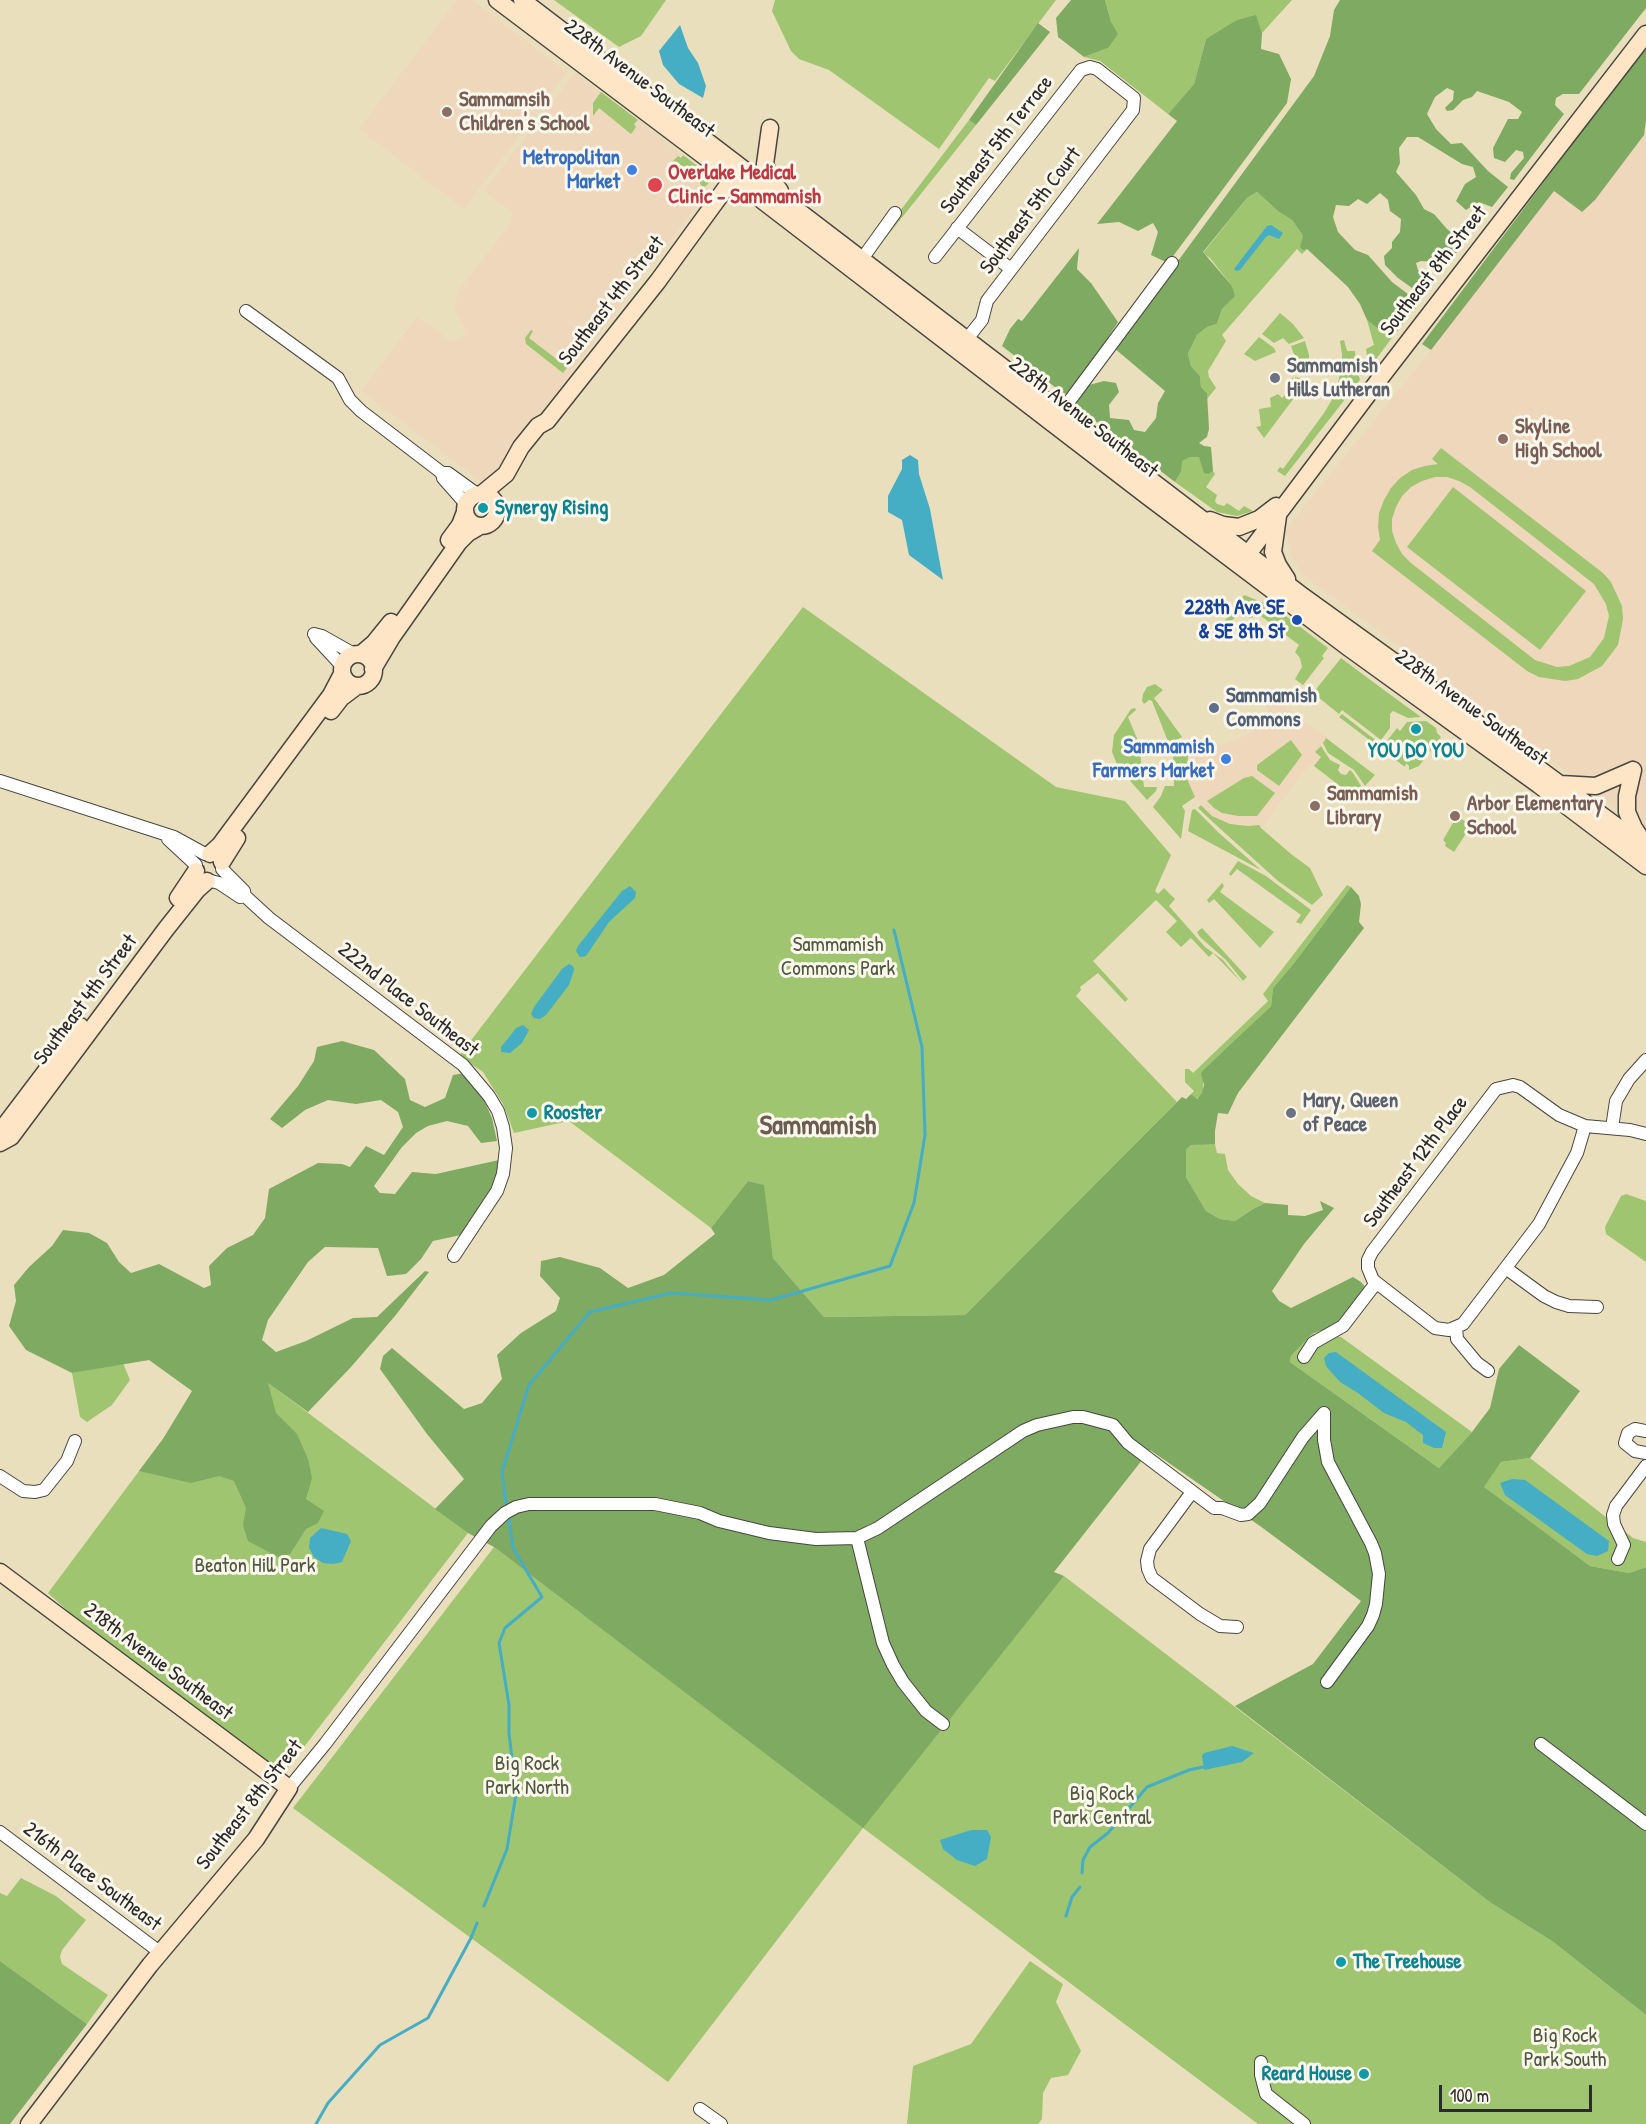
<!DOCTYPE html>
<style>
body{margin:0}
#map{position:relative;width:1646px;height:2124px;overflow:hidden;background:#eadfbc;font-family:"Patrick Hand",sans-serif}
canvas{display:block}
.scale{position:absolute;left:1439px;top:2085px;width:153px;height:27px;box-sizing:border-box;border:3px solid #2b2b2b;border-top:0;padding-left:8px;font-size:18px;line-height:21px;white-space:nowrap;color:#2b2b2b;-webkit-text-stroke:4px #fbf7ec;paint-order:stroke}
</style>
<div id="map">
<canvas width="1646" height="2124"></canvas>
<div class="scale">100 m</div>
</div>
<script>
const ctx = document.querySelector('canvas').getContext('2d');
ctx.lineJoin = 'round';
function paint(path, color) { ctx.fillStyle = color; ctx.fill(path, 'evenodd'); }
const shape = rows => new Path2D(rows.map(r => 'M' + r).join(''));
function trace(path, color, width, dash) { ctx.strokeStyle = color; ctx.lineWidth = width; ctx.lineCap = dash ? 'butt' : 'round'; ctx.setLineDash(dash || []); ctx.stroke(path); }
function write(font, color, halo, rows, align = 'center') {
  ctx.font = font + ' "Patrick Hand",sans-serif'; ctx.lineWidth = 6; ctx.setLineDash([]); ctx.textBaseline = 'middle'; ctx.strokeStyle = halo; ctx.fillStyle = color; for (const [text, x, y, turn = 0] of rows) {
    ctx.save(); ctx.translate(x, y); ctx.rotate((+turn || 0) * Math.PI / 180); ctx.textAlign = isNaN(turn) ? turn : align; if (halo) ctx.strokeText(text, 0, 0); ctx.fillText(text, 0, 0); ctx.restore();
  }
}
const built = shape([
 [457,0,472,0,567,72,464,209,359,129],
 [575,73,708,174,711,180,709,189,486,485,361,391,417,317,452,342,456,341,464,335,465,329,454,307,456,300,462,286,511,223,512,212,484,191],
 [1646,120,1646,831,1302,574,1292,557,1286,533,1287,528,1431,350,1554,191,1582,212,1644,135],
 [1271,693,1281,704,1327,737,1316,752,1321,757,1314,766,1311,764,1304,771,1261,828,1257,825,1230,824,1212,816,1195,797,1187,779,1186,762,1188,749,1228,743,1249,734,1265,723,1272,716,1261,700],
 [1291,740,1302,755,1257,770,1257,765],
 [1252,776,1238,816,1222,813,1208,800,1244,778]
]);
const green = shape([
 [554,0,666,0,641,36,619,47],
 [775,0,1056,0,995,81,989,78,939,149,829,70,799,59,791,51,772,11],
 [1105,0,1292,0,1262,33,1255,16,1206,39,1194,84,1168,114,1100,61,1084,57,1108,48,1111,22],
 [601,92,638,120,634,124,636,127,631,134,599,108,593,116,593,103],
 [969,120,976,125,884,240,881,238,897,215],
 [683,155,708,174,711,180,706,186,702,187,700,183,672,162,678,156,681,158],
 [1257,192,1279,212,1292,220,1303,236,1307,249,1302,254,1297,249,1222,335,1226,341,1208,371,1209,377,1216,388,1207,399,1207,393,1201,387,1200,376,1191,366,1188,354,1197,335,1207,327,1217,324,1222,309,1234,296,1232,286,1210,258,1203,253,1247,198],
 [1280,313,1293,324,1304,338,1289,344,1283,338,1274,343,1262,334],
 [1367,320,1389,336,1394,335,1371,366,1368,362,1366,349,1374,345],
 [531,330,533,331,529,338,559,361,563,355,572,361,563,373,526,344,525,338],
 [1259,337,1274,348,1276,352,1255,361,1244,354],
 [1344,340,1347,351,1355,351,1356,367,1360,380,1285,476,1277,471,1280,467,1283,469,1324,413,1336,393,1342,364,1342,354,1340,341],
 [1305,341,1309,355,1309,362,1306,365,1304,371,1297,370,1298,368,1295,367,1295,357,1291,346],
 [1295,377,1303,379,1300,390,1264,438,1256,427,1261,426,1259,409,1271,407,1270,398,1278,394,1282,398,1290,390,1287,386,1292,378,1295,379],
 [1441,448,1603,573,1611,582,1622,606,1623,619,1618,645,1602,666,1578,679,1565,681,1539,677,1527,671,1372,551,1380,540,1378,527,1379,513,1384,500,1391,488,1400,478,1412,470,1425,466,1438,464,1432,459],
 [1435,477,1447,477,1459,481,1470,487,1594,584,1606,604,1609,616,1604,638,1590,657,1569,666,1557,667,1535,660,1411,563,1402,554,1396,543,1392,531,1392,519,1396,507,1402,496,1411,487,1422,481],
 [1190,457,1199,457,1209,474,1213,471,1215,474,1206,487,1217,495,1215,501,1217,504,1224,506,1227,503,1239,511,1244,506,1253,511,1237,516,1217,512,1175,482,1181,472,1181,461],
 [1453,487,1586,591,1540,650,1407,547],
 [1244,595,1274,607,1328,648,1322,656,1324,658,1303,685,1295,679,1302,667,1300,658,1295,652,1299,645,1257,613,1251,618,1238,615,1224,627,1221,626],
 [803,607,1056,787,1125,801,1171,855,1155,891,1158,894,1164,888,1175,899,1169,906,1205,947,1223,960,1242,983,1213,953,1209,957,1191,938,1181,947,1166,932,1177,921,1156,900,1093,961,1128,999,1125,1002,1098,973,1080,987,1081,990,1076,996,1177,1102,965,1315,824,1317,773,1258,763,1185,748,1181,711,1228,569,1121,514,1133,503,1104,483,1072,459,1056],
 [1341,658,1388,693,1421,717,1408,718,1393,711,1390,714,1390,728,1381,740,1342,710,1339,714,1313,693],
 [1155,684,1163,690,1154,698,1182,737,1169,744,1152,701,1149,700,1144,704,1142,701,1143,694,1147,687],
 [1135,708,1136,710,1128,717,1139,743,1144,787,1157,787,1156,791,1147,800,1118,767,1112,752,1114,735,1131,709],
 [1342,714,1383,746,1397,728,1400,731,1407,722,1426,721,1436,728,1437,733,1441,737,1419,766,1409,770,1409,766,1406,763,1405,767,1339,717],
 [1326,738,1375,775,1365,786,1354,770,1328,753,1323,743],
 [1291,740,1302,755,1279,786,1257,770,1257,765],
 [1321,746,1330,760,1340,765,1338,770,1341,774,1346,775,1350,770,1353,773,1363,789,1360,793,1358,791,1354,796,1349,793,1314,766,1321,757,1315,752],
 [1173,752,1188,753,1187,779,1195,797,1182,806,1185,811,1181,839,1153,807,1161,796,1165,786,1174,786],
 [1252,776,1275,793,1257,816,1238,816,1222,813,1214,808,1207,801,1244,778],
 [1201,805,1212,816,1230,824,1248,826,1259,825,1261,828,1291,854,1310,868,1323,895,1312,905,1278,881,1215,824,1198,808],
 [1195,809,1219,833,1261,870,1188,831,1192,810],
 [1457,816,1466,822,1464,826,1469,829,1454,852,1445,846,1446,843,1443,840],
 [1238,861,1266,876,1311,910,1301,924,1296,922,1301,915,1237,869,1231,876,1229,874],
 [1222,883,1224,886,1220,892,1274,932,1260,948,1214,899,1209,903,1207,900],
 [1347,885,1351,887,1295,962,1273,988,1271,1006,1203,1070,1203,1093,1196,1099,1191,1094,1194,1091,1185,1082,1185,1069,1189,1069,1193,1073,1268,1001,1263,994],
 [1202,928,1247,977,1243,981,1226,960,1200,937,1197,932],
 [1200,1144,1215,1144,1217,1153,1225,1154,1228,1170,1238,1184,1251,1196,1265,1203,1253,1209,1235,1221,1220,1219,1206,1211,1186,1177,1186,1150,1191,1145],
 [1626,1194,1646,1201,1646,1262,1606,1234,1605,1227,1621,1196],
 [1312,1334,1341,1337,1472,1432,1439,1468,1290,1362,1291,1356],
 [223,1349,468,1533,281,1777,104,1644,48,1593,163,1439,192,1392],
 [123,1363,130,1380,112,1405,87,1422,80,1417,72,1373],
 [1530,1458,1633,1538,1646,1542,1646,1567,1629,1573,1590,1566,1483,1487,1501,1462],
 [494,1547,863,1827,1064,1576,1491,1903,1552,1941,1646,2015,1646,2124,1258,2124,863,1828,668,2082,293,1808],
 [21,1878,56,1896,86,1920,62,1950,60,1957,62,1964,108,1995,87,2024,0,1961,0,1893,7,1896],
 [1030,1961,1063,1984,1056,2002,1081,2051,1068,2075,1051,2078,1043,2093,1042,2119,1038,2124,907,2124,913,2066,971,2044]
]);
const forest = shape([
 [1071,0,1105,0,1111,22,1118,34,1108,48,1084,57,1058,37,1056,18],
 [1340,0,1646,0,1646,8,1579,94,1563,94,1556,98,1555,105,1564,114,1514,180,1510,179,1511,173,1524,158,1523,152,1516,150,1505,162,1494,158,1493,148,1508,119,1518,119,1522,112,1509,102,1477,91,1472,97,1463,100,1453,110,1447,111,1445,108,1453,100,1454,91,1447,88,1435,97,1427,114,1436,129,1451,144,1462,143,1488,171,1508,187,1492,207,1479,202,1466,210,1456,201,1465,184,1476,177,1473,167,1462,164,1418,137,1407,137,1399,148,1400,163,1396,172,1416,195,1424,209,1434,214,1447,229,1464,243,1448,263,1421,261,1416,263,1418,270,1425,272,1433,280,1425,291,1419,293,1398,278,1385,265,1384,256,1392,248,1392,242,1400,232,1401,219,1390,211,1388,200,1380,193,1367,204,1358,199,1349,206,1336,205,1333,217,1338,232,1355,250,1368,255,1392,282,1416,300,1418,305,1394,335,1389,337,1367,320,1360,304,1348,287,1307,249,1303,250,1300,247,1303,236,1292,220,1279,212,1257,192,1247,198,1203,252,1232,286,1235,296,1222,309,1217,324,1207,327,1197,335,1188,354,1191,366,1200,376,1201,387,1207,393,1209,429,1207,437,1199,443,1204,446,1211,447,1213,471,1209,474,1204,473,1199,457,1190,457,1182,461,1181,472,1175,482,1078,408,1076,401,1089,385,1104,381,1116,383,1119,392,1109,405,1110,418,1129,420,1134,430,1145,432,1156,418,1158,403,1165,391,1114,348,1314,76,1330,36,1334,10],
 [1256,15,1262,33,1261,49,1279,54,1291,79,1287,103,1168,263,1151,255,1158,232,1153,223,1138,231,1119,222,1097,224,1177,121,1168,114,1194,84,1206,39,1237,20],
 [1038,23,1050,32,976,125,969,120],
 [1646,46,1646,120,1644,135,1595,200,1582,212,1554,191,1431,350,1422,344],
 [1079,248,1077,269,1091,283,1118,322,1081,380,1066,394,1060,391,1002,346,1010,329,1018,319,1022,321],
 [1351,887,1359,896,1361,904,1359,922,1364,928,1238,1093,1228,1114,1218,1113,1215,1131,1215,1144,1191,1145,1186,1150,1186,1177,1206,1211,1220,1219,1235,1221,1253,1209,1265,1203,1288,1205,1288,1215,1305,1216,1323,1210,1320,1201,1334,1208,1304,1244,1272,1291,1279,1301,1291,1308,1353,1277,1361,1282,1367,1289,1341,1323,1312,1334,1291,1356,1290,1362,1439,1468,1472,1432,1490,1408,1499,1369,1519,1345,1580,1391,1530,1458,1501,1462,1484,1487,1590,1566,1629,1573,1646,1567,1646,2015,1552,1941,1491,1903,1235,1706,1313,1664,1361,1601,1260,1526,1150,1450,1054,1572,1064,1576,863,1828,494,1547,468,1533,435,1509,464,1479,427,1434,380,1369,383,1356,392,1348,464,1409,482,1403,502,1379,497,1355,521,1333,556,1311,560,1298,540,1276,541,1261,560,1257,600,1268,628,1288,664,1275,715,1234,711,1228,748,1181,764,1185,773,1258,824,1317,965,1315,1177,1102,1182,1097,1186,1099,1191,1094,1197,1099,1202,1093,1204,1085,1201,1074,1203,1070,1271,1006,1273,988,1295,962],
 [342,1041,374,1050,405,1079,410,1100,425,1107,445,1098,453,1075,464,1073,483,1098,492,1118,497,1141,481,1143,468,1126,447,1121,428,1126,416,1133,402,1147,374,1186,380,1193,395,1194,412,1172,436,1174,499,1160,495,1180,477,1214,461,1235,433,1241,421,1259,406,1274,387,1276,378,1248,325,1247,308,1262,268,1320,262,1340,276,1352,306,1341,353,1318,377,1317,425,1271,429,1272,395,1316,351,1367,308,1412,268,1383,276,1413,297,1434,308,1459,312,1478,306,1499,324,1511,318,1523,306,1529,290,1554,278,1557,248,1541,243,1525,246,1508,234,1481,219,1476,191,1483,139,1471,163,1439,192,1391,149,1360,72,1373,26,1350,9,1326,16,1301,14,1285,29,1267,52,1246,63,1230,89,1233,107,1243,119,1262,131,1273,159,1264,204,1288,211,1285,209,1266,227,1248,253,1235,265,1218,269,1189,318,1163,342,1164,350,1167,366,1146,384,1155,403,1127,398,1112,381,1100,356,1104,328,1100,305,1110,282,1128,270,1119,298,1086,314,1061,317,1047],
 [0,1961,87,2024,10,2124,0,2124]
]);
const water = shape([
 [680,25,688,48,698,63,706,86,703,98,679,84,663,65,659,51],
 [1271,225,1283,233,1279,239,1269,235,1266,237,1240,270,1236,271,1234,269,1267,226],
 [910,455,918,460,919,474,930,509,943,580,909,555,902,520,888,512,888,496,902,469,902,460],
 [630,886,636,892,635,898,609,922,586,956,580,957,576,951,578,946,622,891],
 [569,964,573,966,574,970,569,985,546,1015,540,1019,534,1018,531,1014,534,1007,562,969],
 [523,1025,529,1030,522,1043,510,1053,501,1052,501,1047,510,1036,516,1028],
 [1336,1352,1446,1432,1442,1448,1434,1448,1423,1443,1423,1435,1406,1422,1384,1413,1358,1393,1340,1382,1326,1366,1324,1358,1329,1353],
 [1512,1479,1525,1480,1609,1541,1608,1551,1597,1556,1587,1554,1505,1495,1500,1483],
 [321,1528,347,1534,351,1541,342,1562,333,1564,323,1563,314,1557,309,1548,310,1538],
 [1232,1746,1254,1753,1242,1762,1204,1770,1202,1756,1204,1753],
 [971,1830,987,1830,991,1837,987,1859,975,1866,957,1860,943,1849,940,1840]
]);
const stream = shape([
 [506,1503,502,1472,529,1385,590,1312,671,1293,771,1300,890,1266,914,1203,925,1135,922,1047,894,930],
 [1082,1873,1083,1860,1090,1847,1108,1833,1147,1787,1189,1770,1203,1767],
 [484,1906,507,1849,516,1794,509,1733,509,1705,499,1643,505,1628,542,1597,513,1548,509,1520],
 [1066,1916,1072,1897,1080,1887],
 [316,2124,328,2103,380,2045,428,2018,471,1938,477,1923]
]);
const street = shape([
 [957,228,1011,269],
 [935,257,1081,70,1090,67,1097,69,1134,98,1133,110,990,297,987,301,982,320,967,339],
 [862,259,895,213],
 [246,311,338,378,350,400,361,411,442,473,448,473,477,494],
 [1062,411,1172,263],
 [442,474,443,478,466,504],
 [314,634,322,636,354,654],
 [316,638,342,666],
 [0,781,174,837,205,854],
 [168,839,196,865],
 [222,869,244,891,245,896,269,918,463,1065,489,1096,498,1111,503,1127,506,1148,503,1174,497,1191,454,1256],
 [211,881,219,883,240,897,245,896],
 [1585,1126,1577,1153,1539,1224,1463,1324,1449,1330,1435,1328,1373,1280,1368,1268,1368,1260,1372,1252,1496,1089,1513,1085,1520,1087,1559,1115,1585,1126,1630,1130,1646,1134],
 [1612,1128,1616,1101,1629,1079,1646,1060],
 [1507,1269,1544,1296,1556,1302,1569,1306,1597,1307],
 [1456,1328,1457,1339,1477,1363,1488,1371],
 [1304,1357,1313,1343,1343,1326,1376,1283],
 [1646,1431,1635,1429,1628,1433,1625,1443,1635,1451,1646,1453],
 [0,1476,23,1491,35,1492,44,1490,67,1461,75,1441],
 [1192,1492,1150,1549,1147,1561,1148,1569,1152,1578,1200,1614,1220,1626,1237,1627],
 [857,1538,883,1643,893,1665,903,1682,926,1711,943,1724],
 [1618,1559,1624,1545,1614,1524,1613,1515,1616,1506,1646,1466],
 [1541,1744,1646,1824],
 [289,1788,325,1744,491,1526,505,1513,516,1507,529,1504,655,1504,700,1513,719,1521,769,1533,816,1539,857,1538,878,1528,1023,1431,1037,1425,1073,1417,1083,1417,1113,1425,1128,1443,1214,1508,1222,1508,1241,1515,1248,1514,1260,1503,1303,1437,1324,1413,1324,1440,1328,1462,1371,1543,1375,1553,1379,1574,1376,1604,1373,1615,1368,1626,1327,1682],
 [0,1832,161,1953],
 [1261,2062,1261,2075,1266,2094,1304,2124],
 [700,2109,721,2124]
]);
const secondary = shape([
 [497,0,733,178,1147,496,1349,648,1539,785,1646,866],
 [522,0,1304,597,1422,682,1646,848],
 [770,128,765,164,770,177,780,191],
 [483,493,506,474,521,447,538,426,547,421,658,281,733,178],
 '465 510a16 16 0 1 1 32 0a16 16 0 1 1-32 0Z',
 [1278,516,1273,552,1278,565,1287,579],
 [1210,520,1223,525,1239,527,1259,519,1276,506],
 [449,540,460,525,465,512],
 [1242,562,1378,381,1646,34],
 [361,654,374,643,391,622],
 '342 670a16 16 0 1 1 32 0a16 16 0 1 1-32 0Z',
 [373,669,392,637,459,542,468,533,480,526],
 [331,711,341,698,357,686],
 [1633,770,1627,796,1627,812,1634,828,1642,840],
 [1561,784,1596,786,1633,770],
 [210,854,220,845,331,695,342,674],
 [222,862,237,838],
 [178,898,196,871],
 [0,1137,2,1129,80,1026],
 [0,1143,11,1137,166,929,197,890,207,881],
 [0,1572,289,1788,256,1839,150,1965,29,2124]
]);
const markers = [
 [447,112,6,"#8d6e63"],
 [632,170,6,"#3f7fe0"],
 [655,185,8,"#e0444e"],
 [1275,378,6,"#6b7280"],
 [1503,439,6,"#8d6e63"],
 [483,508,6,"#0f9aa8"],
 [1297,620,6,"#1a4fb4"],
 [1214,708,6,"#5c6f8a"],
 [1416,729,6,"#0f9aa8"],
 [1226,759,6,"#3f7fe0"],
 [1315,806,6,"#8d6e63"],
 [1455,816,6,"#8d6e63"],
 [532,1113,6,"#0f9aa8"],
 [1291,1113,6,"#6b7280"],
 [1341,1962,6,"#0f9aa8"],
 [1364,2074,6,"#0f9aa8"]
];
const streetNames = [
 ["228th Avenue Southeast",639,79,37],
 ["Southeast 5th Terrace",997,145,-52],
 ["Southeast 5th Court",1031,211,-53],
 ["Southeast 8th Street",1434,271,-52],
 ["Southeast 4th Street",612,301,-52],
 ["228th Avenue Southeast",1083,418,38],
 ["228th Avenue Southeast",1471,708,36],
 ["Southeast 4th Street",86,1000,-53],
 ["222nd Place Southeast",408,1000,38],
 ["Southeast 12th Place",1416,1162,-53],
 ["218th Avenue Southeast",158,1662,37],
 ["Southeast 8th Street",250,1805,-52],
 ["216th Place Southeast",92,1877,37]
];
const educationNames = [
 ["Sammamsih",459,100],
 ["Children's School",459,124],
 ["Skyline",1515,427],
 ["High School",1515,451],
 ["Sammamish",1327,794],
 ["Library",1327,818],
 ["Arbor Elementary",1467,804],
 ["School",1467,828]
];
const shopNames = [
 ["Metropolitan",620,158],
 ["Market",620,182],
 ["Sammamish",1214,747],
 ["Farmers Market",1214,771]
];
const healthNames = [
 ["Overlake Medical",668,173],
 ["Clinic - Sammamish",668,197]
];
const worshipNames = [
 ["Sammamish",1287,366],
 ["Hills Lutheran",1287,390],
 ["Mary, Queen",1303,1101],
 ["of Peace",1303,1125]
];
const cultureNames = [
 ["Synergy Rising",495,508],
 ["YOU DO YOU",1416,751,"center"],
 ["Rooster",544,1113],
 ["The Treehouse",1353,1962],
 ["Reard House",1352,2074,"right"]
];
const transitNames = [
 ["228th Ave SE",1285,608],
 ["& SE 8th St",1285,632]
];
const serviceNames = [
 ["Sammamish",1226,696],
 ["Commons",1226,720]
];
const parkNames = [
 ["Sammamish",838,945],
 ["Commons Park",838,969],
 ["Beaton Hill Park",255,1566],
 ["Big Rock",527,1764],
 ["Park North",527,1788],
 ["Big Rock",1102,1794],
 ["Park Central",1102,1818],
 ["Big Rock",1565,2036],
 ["Park South",1565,2060]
];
const districtNames = [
 ["Sammamish",818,1127]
];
paint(built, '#eed7bb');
paint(green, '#9fc570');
paint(forest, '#7faa62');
paint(water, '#45adc4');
trace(stream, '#45adc4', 3);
trace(street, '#484641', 14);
trace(secondary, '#484641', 19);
trace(street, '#fff', 12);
trace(secondary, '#fee5c5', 16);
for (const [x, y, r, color] of markers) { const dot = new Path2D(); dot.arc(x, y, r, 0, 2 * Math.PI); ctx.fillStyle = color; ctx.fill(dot); trace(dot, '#fbf7ec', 2); }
write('21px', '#2b2b2b', '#fbf7ec', streetNames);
write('bold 21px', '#785e54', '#fbf7ec', educationNames, 'left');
write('bold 21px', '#366cbe', '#fbf7ec', shopNames, 'right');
write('bold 21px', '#be3a42', '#fbf7ec', healthNames, 'left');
write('bold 21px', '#5b616d', '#fbf7ec', worshipNames, 'left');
write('bold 21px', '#0d838f', '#fbf7ec', cultureNames, 'left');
write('bold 21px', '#164399', '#fbf7ec', transitNames, 'right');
write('bold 21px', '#4e5e75', '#fbf7ec', serviceNames, 'left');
write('21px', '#4e5940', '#fbf7ec', parkNames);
write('bold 27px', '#6b5d50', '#fbf7ec', districtNames);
</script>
